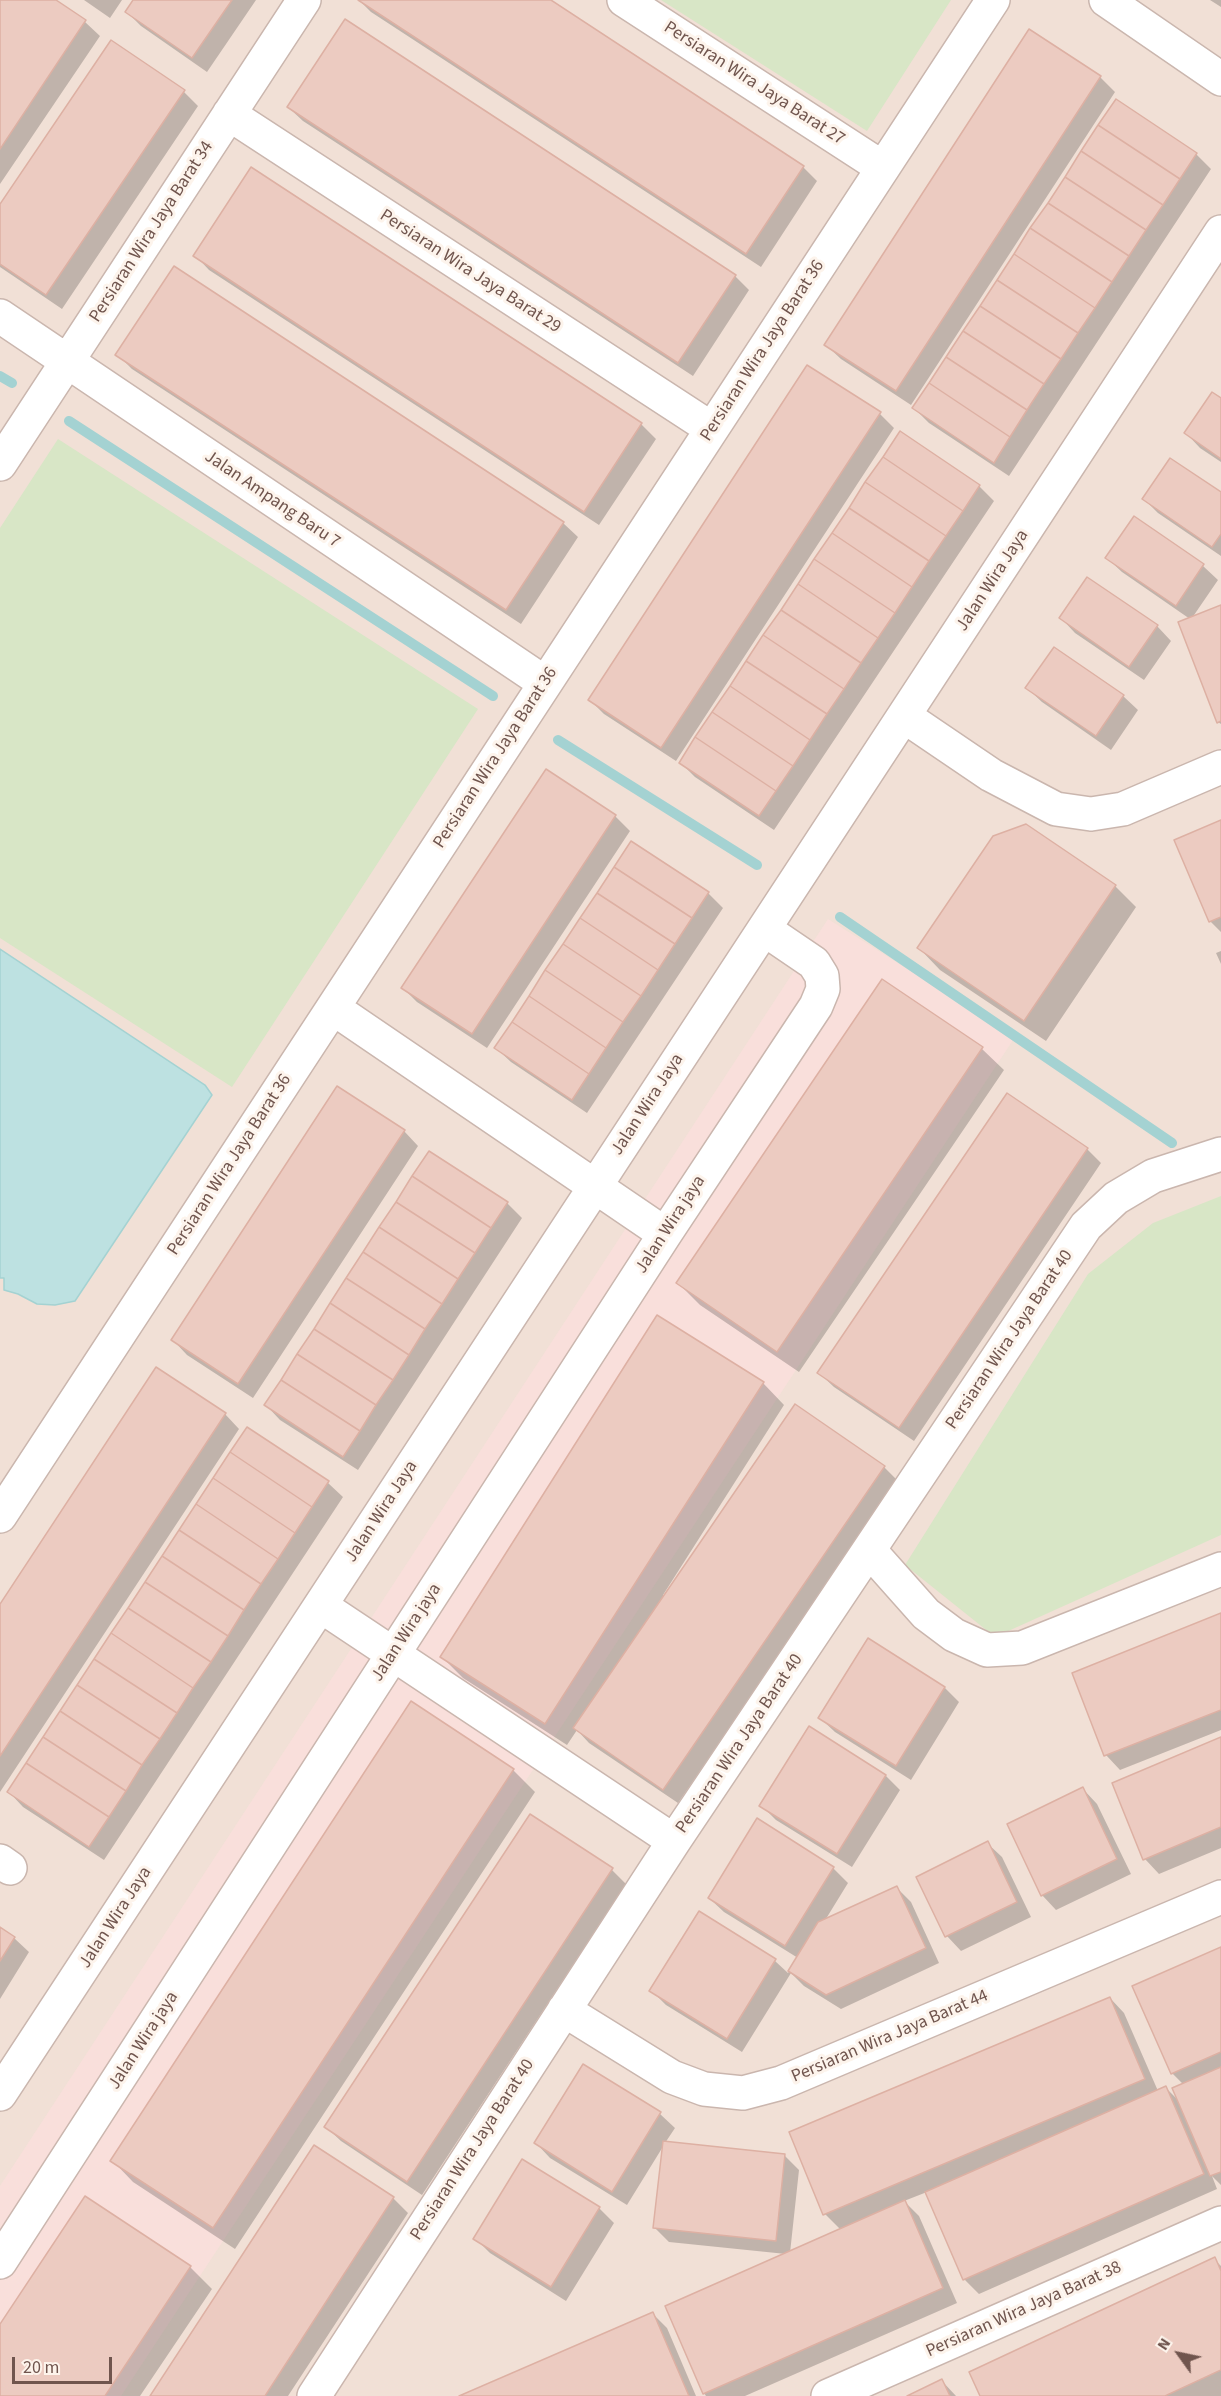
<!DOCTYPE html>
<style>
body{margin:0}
#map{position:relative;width:1221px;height:2396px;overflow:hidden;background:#faefe6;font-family:"Source Sans 3",sans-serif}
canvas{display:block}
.north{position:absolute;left:1149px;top:2324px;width:60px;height:60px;-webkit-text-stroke:4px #fdf4ec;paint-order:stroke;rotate:303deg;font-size:16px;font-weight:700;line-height:24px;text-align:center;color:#70554e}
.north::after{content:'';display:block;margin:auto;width:21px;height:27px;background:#70554e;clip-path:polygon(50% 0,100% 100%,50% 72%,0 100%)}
.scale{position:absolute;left:12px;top:2357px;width:100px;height:27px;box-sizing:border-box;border:3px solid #70554e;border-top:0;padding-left:8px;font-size:18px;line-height:21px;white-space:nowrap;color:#70554e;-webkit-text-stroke:4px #fdf4ec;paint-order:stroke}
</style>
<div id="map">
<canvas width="1221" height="2396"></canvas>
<div class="north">N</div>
<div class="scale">20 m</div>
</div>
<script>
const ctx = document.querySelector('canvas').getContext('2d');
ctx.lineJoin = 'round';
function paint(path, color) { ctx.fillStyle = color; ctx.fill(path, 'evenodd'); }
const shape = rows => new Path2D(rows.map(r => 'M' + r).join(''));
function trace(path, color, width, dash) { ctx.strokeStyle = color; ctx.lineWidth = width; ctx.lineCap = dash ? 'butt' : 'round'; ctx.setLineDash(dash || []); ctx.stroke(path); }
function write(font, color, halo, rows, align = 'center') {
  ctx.font = font + ' "Source Sans 3",sans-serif'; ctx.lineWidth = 6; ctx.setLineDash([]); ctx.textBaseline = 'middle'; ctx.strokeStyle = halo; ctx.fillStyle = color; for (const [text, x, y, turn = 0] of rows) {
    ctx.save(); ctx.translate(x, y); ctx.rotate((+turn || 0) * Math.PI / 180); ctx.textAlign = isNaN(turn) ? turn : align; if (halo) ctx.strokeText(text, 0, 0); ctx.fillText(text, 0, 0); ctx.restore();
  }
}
const residential = shape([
 [0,0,1100,0,1221,81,1221,2396,0,2396],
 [1124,0,1221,0,1221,66]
]);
const commercial = shape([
 [828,919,1015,1037,121,2396,0,2396,0,2186]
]);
const green = shape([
 [661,0,951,0,867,131],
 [58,439,478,709,232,1087,0,938,0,528],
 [1221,1196,1221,1535,995,1637,905,1565,1088,1274,1153,1223]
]);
const water = shape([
 [0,949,205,1085,212,1095,75,1301,55,1305,37,1304,18,1294,4,1290,4,1278,0,1278,0,949]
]);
const shadow = shape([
 [0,0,53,0,85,22,100,36,0,184],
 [84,0,122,0,110,18],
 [135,0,256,0,207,72,141,26,127,12],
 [359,0,548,0,803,167,817,181,761,267,371,12],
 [1210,0,1221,0,1221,7],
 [1100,77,1115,92,911,405,841,359,826,345],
 [184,92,198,106,62,309,0,267,0,207],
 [1116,101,1196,154,1211,169,1009,476,929,423,914,408],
 [288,107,735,276,749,290,693,376,303,121],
 [195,255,641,424,656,439,599,525,209,270],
 [117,354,563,523,578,537,521,624,132,369],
 [1221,400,1221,462,1200,448,1186,433],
 [880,414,894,428,676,761,604,714,590,700],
 [900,434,979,486,994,501,774,830,695,777,681,763],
 [1221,494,1221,556,1158,513,1144,499],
 [1134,519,1203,566,1218,580,1192,618,1221,606,1221,724,1218,722,1190,619,1122,572,1107,558],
 [1061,618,1157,626,1171,641,1144,680,1075,633],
 [1054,649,1123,696,1138,710,1111,750,1042,702,1027,688],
 [546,771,615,816,630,831,487,1048,417,1002,403,988],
 [1221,822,1221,932,1210,921],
 [632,843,708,893,723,908,587,1113,511,1062,496,1048],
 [1115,886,1136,907,1046,1041,940,970,919,948],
 [1221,951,1221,964,1216,953],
 [883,981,982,1049,1004,1070,799,1372,700,1305,678,1283],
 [404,1131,418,1146,253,1398,187,1355,173,1340],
 [1087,1149,1101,1163,914,1441,834,1387,819,1373],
 [507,1203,522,1218,358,1470,280,1420,266,1405],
 [763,1383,784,1405,663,1595,666,1596,796,1406,884,1467,899,1482,678,1803,589,1743,577,1730,567,1745,463,1678,442,1657],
 [225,1414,239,1429,0,1792,0,1607],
 [247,1429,328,1483,343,1497,104,1860,23,1807,9,1792],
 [1221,1615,1221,1730,1120,1770,1106,1755,1074,1674],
 [868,1640,945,1688,959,1702,911,1780,835,1732,820,1718],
 [411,1704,513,1770,535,1792,235,2249,133,2182,112,2160],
 [809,1728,886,1776,900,1790,852,1867,776,1820,761,1805],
 [1221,1738,1221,1848,1159,1874,1145,1859,1113,1784],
 [1083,1789,1097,1804,1131,1874,1056,1910,1042,1895],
 [530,1816,612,1870,626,1884,422,2195,341,2141,326,2127],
 [757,1821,833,1868,848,1883,824,1922,896,1887,911,1902,939,1963,841,2009,804,1986,791,1973,742,2052,666,2005,651,1990,700,1913,775,1961,788,1973,798,1958,724,1912,709,1898],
 [987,1843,1002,1857,1031,1917,961,1951,947,1936,918,1877],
 [0,1929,14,1938,29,1952,0,1999],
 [1221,1948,1221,2185,1212,2176,1217,2189,979,2294,965,2280,927,2192,904,2201,919,2216,957,2303,745,2396,706,2396,704,2393,786,2254,669,2242,655,2228,664,2145,627,2205,550,2158,536,2143,584,2066,660,2114,675,2128,665,2143,784,2155,799,2170,790,2253,841,2230,825,2214,791,2133,1110,1998,1124,2013,1158,2091,1166,2088,1180,2102,1184,2085,1172,2073],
 [315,2147,393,2198,408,2213,288,2396,152,2396],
 [523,2161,599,2208,614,2223,566,2301,490,2253,475,2238],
 [1214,2259,1221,2266,1221,2396,982,2396],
 [190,2267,212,2289,140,2396,0,2396,0,2327],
 [653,2314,667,2328,696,2396,463,2396],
 [942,2381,956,2396,910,2396]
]);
const stream = shape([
 [0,376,12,383],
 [69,421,493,696],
 [558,740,757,865],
 [840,917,1172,1143]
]);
const building = shape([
 [0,0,56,0,86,20,0,149,0,0],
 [133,0,232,0,192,58,125,12,133,0],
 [358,0,551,0,804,166,746,254,358,0],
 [345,19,736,275,678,363,287,107,345,19],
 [1029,29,1101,76,896,391,824,345,1029,29],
 [111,40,185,90,46,295,0,264,0,204,111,40],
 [1116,99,1197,153,1180,179,1098,125,1116,99],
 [1098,125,1180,179,1163,205,1081,151,1098,125],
 [1081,151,1163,205,1146,230,1065,177,1081,151],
 [251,167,642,423,584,512,193,256,251,167],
 [1065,177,1146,230,1129,256,1048,203,1065,177],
 [1048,203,1129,256,1112,282,1030,228,1048,203],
 [1030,228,1112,282,1095,308,1014,254,1030,228],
 [1014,254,1095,308,1078,333,997,280,1014,254],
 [174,266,564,522,506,610,115,355,174,266],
 [997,280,1078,333,1061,359,980,306,997,280],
 [980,306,1061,359,1044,384,963,331,980,306],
 [963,331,1044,384,1027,410,946,357,963,331],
 [946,357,1027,410,1010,437,929,383,946,357],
 [807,365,881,412,661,748,588,700,807,365],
 [929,383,1010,437,994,463,912,408,929,383],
 [1212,392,1221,398,1221,459,1184,433,1212,392],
 [900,431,980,485,963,511,883,457,900,431],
 [883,457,963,511,946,536,865,482,883,457],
 [1170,458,1221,492,1221,534,1212,547,1142,499,1170,458],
 [865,482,946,536,929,561,849,508,865,482],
 [849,508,929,561,912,587,832,533,849,508],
 [1134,516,1204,564,1176,606,1105,558,1134,516],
 [832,533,912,587,895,613,814,559,832,533],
 [814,559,895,613,878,638,798,584,814,559],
 [1087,577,1158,625,1129,667,1059,618,1087,577],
 [798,584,878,638,861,663,781,610,798,584],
 [1221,605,1221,721,1217,723,1178,622,1221,605],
 [781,610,861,663,844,689,763,635,781,610],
 [763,635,844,689,827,714,746,661,763,635],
 [1054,647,1124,695,1096,736,1025,688,1054,647],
 [746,661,827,714,810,740,730,686,746,661],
 [730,686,810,740,793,766,712,712,730,686],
 [712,712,793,766,776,791,695,737,712,712],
 [695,737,776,791,759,816,679,763,695,737],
 [546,769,616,815,472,1034,401,988,546,769],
 [1221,820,1221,917,1209,922,1174,840,1221,820],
 [1026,824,1116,885,1024,1021,917,948,993,836,1026,824],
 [631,841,709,892,692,918,614,867,631,841],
 [614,867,692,918,675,944,597,893,614,867],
 [597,893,675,944,658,970,580,918,597,893],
 [580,918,658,970,641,996,563,944,580,918],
 [563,944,641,996,623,1022,545,970,563,944],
 [545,970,623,1022,606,1048,529,996,545,970],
 [882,979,983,1047,777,1352,676,1283,882,979],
 [529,996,606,1048,589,1074,512,1022,529,996],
 [512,1022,589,1074,572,1100,494,1048,512,1022],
 [337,1086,405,1130,238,1384,171,1340,337,1086],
 [1007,1093,1088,1148,899,1428,817,1373,1007,1093],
 [429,1151,508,1202,491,1228,412,1176,429,1151],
 [412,1176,491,1228,475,1253,396,1202,412,1176],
 [396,1202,475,1253,458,1279,379,1227,396,1202],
 [379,1227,458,1279,442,1304,363,1252,379,1227],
 [363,1252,442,1304,425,1329,346,1278,363,1252],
 [346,1278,425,1329,409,1355,330,1303,346,1278],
 [330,1303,409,1355,393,1380,314,1329,330,1303],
 [657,1315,764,1382,545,1724,440,1657,657,1315],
 [314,1329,393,1380,376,1405,297,1354,314,1329],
 [297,1354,376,1405,360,1431,281,1380,297,1354],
 [156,1367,226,1413,0,1756,0,1604,156,1367],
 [281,1380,360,1431,343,1457,264,1405,281,1380],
 [795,1404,885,1466,663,1790,573,1728,795,1404],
 [247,1427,329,1481,312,1507,230,1452,247,1427],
 [230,1452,312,1507,295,1533,213,1478,230,1452],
 [213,1478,295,1533,278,1559,196,1504,213,1478],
 [196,1504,278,1559,261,1584,179,1530,196,1504],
 [179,1530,261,1584,244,1610,162,1556,179,1530],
 [162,1556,244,1610,228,1636,145,1582,162,1556],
 [145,1582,228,1636,211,1662,128,1608,145,1582],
 [128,1608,211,1662,193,1688,111,1633,128,1608],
 [1221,1613,1221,1710,1104,1756,1072,1673,1221,1613],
 [111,1633,193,1688,177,1713,94,1659,111,1633],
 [868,1638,945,1687,896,1766,818,1718,868,1638],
 [94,1659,177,1713,160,1739,77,1685,94,1659],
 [77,1685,160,1739,142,1765,60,1711,77,1685],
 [411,1701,514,1769,213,2228,110,2161,411,1701],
 [60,1711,142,1765,126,1791,43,1737,60,1711],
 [809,1726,886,1775,837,1854,759,1806,809,1726],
 [43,1737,126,1791,109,1817,26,1763,43,1737],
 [1221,1737,1221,1827,1143,1860,1112,1783,1221,1737],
 [26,1763,109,1817,89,1847,7,1792,26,1763],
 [1083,1787,1117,1859,1041,1896,1007,1824,1083,1787],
 [530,1814,613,1868,407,2182,324,2127,530,1814],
 [757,1818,834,1867,785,1946,708,1898,757,1818],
 [988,1841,1017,1902,945,1937,916,1877,988,1841],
 [897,1886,926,1948,826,1995,788,1971,818,1922,897,1886],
 [699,1911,776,1959,727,2039,649,1991,699,1911],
 [0,1927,15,1937,0,1961,0,1927],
 [1221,1947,1221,2052,1171,2074,1132,1986,1221,1947],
 [1110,1997,1145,2079,823,2215,789,2132,1110,1997],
 [583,2064,661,2112,612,2192,534,2143,583,2064],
 [1221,2067,1221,2172,1210,2176,1172,2088,1221,2067],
 [1166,2086,1204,2174,963,2280,925,2192,1166,2086],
 [663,2141,785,2154,776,2241,653,2228,663,2141],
 [314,2145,394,2197,265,2396,150,2396,314,2145],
 [522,2159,600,2207,551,2287,473,2239,522,2159],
 [85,2196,191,2266,105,2396,0,2396,0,2324,85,2196],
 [905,2200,943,2288,703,2394,665,2306,905,2200],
 [1215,2257,1221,2271,1221,2370,1165,2396,980,2396,969,2372,1215,2257],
 [653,2312,689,2396,459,2396,653,2312],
 [942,2379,950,2396,907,2396,942,2379]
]);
const minor = shape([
 [624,0,883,168],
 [1106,0,1221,79],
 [229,114,712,429],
 [0,316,545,683],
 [0,464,304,0],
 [904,716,991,775,1056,809,1091,814,1123,809,1221,767],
 [333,1008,665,1234],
 [0,1516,993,0],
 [870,1551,926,1614,954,1635,987,1650,1022,1648,1221,1569],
 [321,1606,674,1841],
 [0,1861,10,1868],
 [564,2010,672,2077,704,2089,743,2093,781,2083,1221,1897],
 [0,2094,1221,232],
 [0,2262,665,1234,816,1006,823,989,822,976,814,963,764,929],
 [314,2396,674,1841,1086,1226,1116,1198,1153,1176,1221,1154],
 [828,2396,1221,2223]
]);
const streetNames = [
 ["Persiaran Wira Jaya Barat 27",754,84,33],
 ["Persiaran Wira Jaya Barat 34",152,232,-57],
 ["Persiaran Wira Jaya Barat 29",470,272,33],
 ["Persiaran Wira Jaya Barat 36",763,351,-57],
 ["Jalan Ampang Baru 7",272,500,34],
 ["Jalan Wira Jaya",993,581,-57],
 ["Persiaran Wira Jaya Barat 36",496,758,-57],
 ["Jalan Wira Jaya",648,1105,-57],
 ["Persiaran Wira Jaya Barat 36",230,1165,-57],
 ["Jalan Wira jaya",671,1225,-57],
 ["Persiaran Wira Jaya Barat 40",1010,1340,-56],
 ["Jalan Wira Jaya",382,1512,-57],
 ["Jalan Wira jaya",407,1633,-57],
 ["Persiaran Wira Jaya Barat 40",740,1744,-56],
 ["Jalan Wira Jaya",116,1918,-57],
 ["Persiaran Wira Jaya Barat 44",890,2037,-23],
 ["Jalan Wira jaya",144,2041,-57],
 ["Persiaran Wira Jaya Barat 40",473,2150,-57],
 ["Persiaran Wira Jaya Barat 38",1024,2310,-24]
];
paint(residential, '#f1e0d6');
paint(commercial, '#f9dfdb');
paint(green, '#d8e6c6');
paint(water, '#bde1e1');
trace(water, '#a4d2d2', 1.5);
paint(shadow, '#0003');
trace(stream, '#a4d2d2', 10);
paint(building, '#eccbc1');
trace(building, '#ddb0a3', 1.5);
trace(minor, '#cab6ae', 36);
trace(minor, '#fff', 33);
write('18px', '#70554e', '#fdf4ec', streetNames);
</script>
